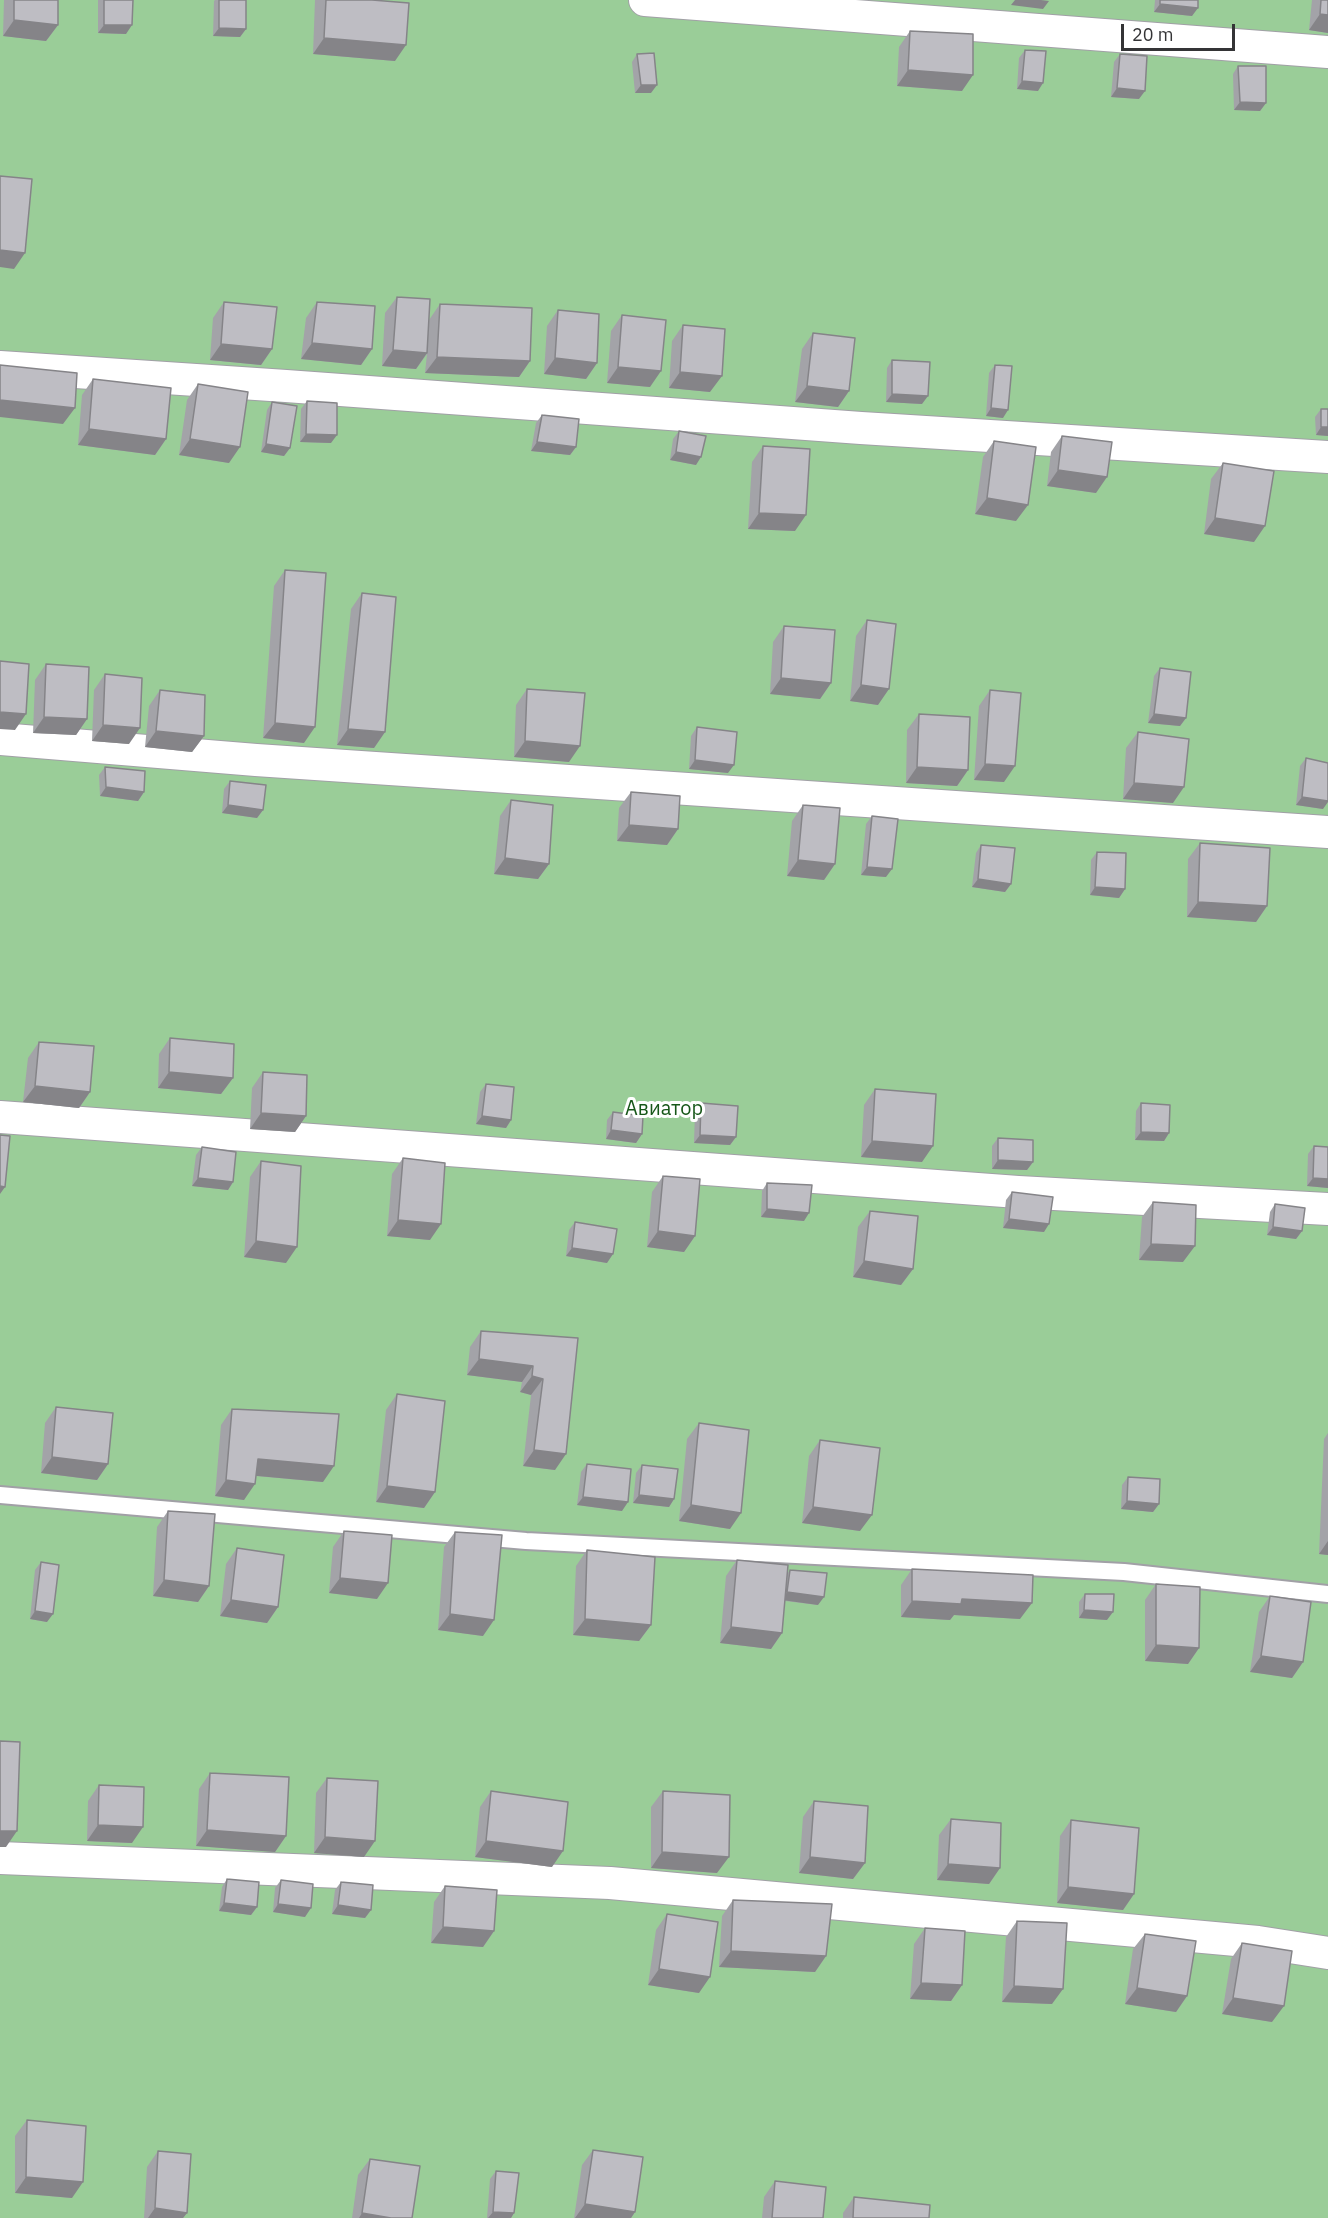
<!DOCTYPE html>
<meta charset="utf-8">
<style>
body{margin:0}
#map{position:relative;width:1328px;height:2218px;overflow:hidden;background:#f0eff6;font-family:"IBM Plex Sans",sans-serif}
canvas{display:block}
.scale{position:absolute;left:1121px;top:24px;width:114px;height:27px;box-sizing:border-box;border:3px solid #343436;border-top:0;padding-left:8px;font-size:18px;line-height:21px;white-space:nowrap;color:#343436;-webkit-text-stroke:4px #fff;paint-order:stroke}
</style>
<div id="map">
<canvas width="1328" height="2218"></canvas>
<div class="scale">20 m</div>
</div>
<script>
const ctx = document.querySelector('canvas').getContext('2d');
ctx.lineJoin = 'round';
function paint(path, color) { ctx.fillStyle = color; ctx.fill(path, 'evenodd'); }
const shape = rows => new Path2D(rows.map(r => 'M' + r).join(''));
function trace(path, color, width, dash) { ctx.strokeStyle = color; ctx.lineWidth = width; ctx.lineCap = dash ? 'butt' : 'round'; ctx.setLineDash(dash || []); ctx.stroke(path); }
function write(font, color, halo, rows, align = 'center') {
  ctx.font = font + ' "IBM Plex Sans",sans-serif'; ctx.lineWidth = 6; ctx.setLineDash([]); ctx.textBaseline = 'middle'; ctx.strokeStyle = halo; ctx.fillStyle = color; for (const [text, x, y, turn = 0] of rows) {
    ctx.save(); ctx.translate(x, y); ctx.rotate((+turn || 0) * Math.PI / 180); ctx.textAlign = isNaN(turn) ? turn : align; if (halo) ctx.strokeText(text, 0, 0); ctx.fillText(text, 0, 0); ctx.restore();
  }
}
const green = shape([
 [0,0,1328,0,1328,2218,0,2218]
]);
const service = shape([
 [0,1495,526,1541,1124,1572,1328,1594]
]);
const minor = shape([
 [645,0,1328,52],
 [0,367,286,386,861,428,1328,457],
 [0,739,256,760,1328,832],
 [0,1117,1018,1192,1328,1209],
 [0,1858,610,1883,1258,1942,1328,1953]
]);
const wall = shape([
 [4,0,58,0,58,25,46,41,3,36],
 [98,0,133,0,126,34,98,33],
 [215,0,246,0,246,29,240,37,213,36,214,1],
 [315,0,372,0,395,61,313,54],
 [1155,0,1198,0,1192,16,1154,12],
 [1312,0,1328,0,1328,33,1309,30],
 [910,31,962,91,897,86,899,47],
 [1025,50,1038,91,1017,89,1019,58],
 [637,54,651,93,635,93,632,62],
 [1120,54,1139,99,1111,97,1114,62],
 [1238,66,1266,103,1260,111,1234,110,1233,74],
 [397,297,429,320,440,304,530,361,519,377,425,373,427,354,416,369,382,366,385,313],
 [224,302,272,349,261,365,210,360,213,318],
 [317,302,372,349,361,365,301,359,306,318],
 [558,310,597,363,586,379,544,374,547,326],
 [622,315,650,387,607,383,611,331],
 [683,325,710,392,669,388,672,341],
 [813,333,849,391,838,407,795,402,802,349],
 [892,360,922,404,886,402,887,368],
 [995,365,1003,418,986,416,989,373],
 [93,379,166,439,155,455,78,445,82,395],
 [198,384,229,463,179,455,187,400],
 [307,401,331,443,300,442,301,409],
 [272,402,290,448,284,456,261,452,267,410],
 [1321,409,1328,436,1316,435,1315,417],
 [542,415,576,447,570,455,531,451,536,423],
 [679,431,696,465,670,460,673,439],
 [1062,436,1096,493,1047,486,1051,452],
 [994,441,1016,521,975,514,983,457],
 [763,446,795,531,748,529,752,462],
 [1223,463,1254,542,1204,534,1211,479],
 [285,570,304,743,263,738,274,586],
 [362,593,385,732,374,748,337,745,351,609],
 [867,620,878,705,850,701,856,636],
 [784,626,831,683,820,699,770,694,773,642],
 [46,664,87,719,76,735,33,733,35,680],
 [1160,668,1186,718,1180,726,1148,723,1154,676],
 [105,674,129,744,92,741,94,690],
 [527,689,569,762,514,757,516,705],
 [160,690,204,736,192,752,145,747,149,706],
 [990,690,1004,782,974,780,979,706],
 [919,714,968,770,957,786,906,783,907,730],
 [697,727,728,773,689,769,691,736],
 [1138,732,1173,803,1123,799,1126,748],
 [1306,758,1323,809,1296,805,1300,766],
 [105,767,144,792,138,801,100,796,99,775],
 [230,781,263,810,257,818,222,813,224,789],
 [631,792,678,829,667,845,617,841,619,808],
 [511,800,549,864,538,879,494,874,500,816],
 [803,805,835,864,824,880,787,876,792,821],
 [872,816,886,877,861,875,866,824],
 [1200,843,1267,906,1256,922,1187,917,1188,859],
 [981,845,1011,884,1005,892,972,887,976,853],
 [1097,852,1125,889,1119,898,1090,895,1091,860],
 [170,1038,233,1078,221,1094,158,1088,159,1054],
 [39,1042,90,1092,79,1108,23,1102,28,1058],
 [263,1072,306,1116,295,1132,250,1129,252,1088],
 [486,1084,511,1120,506,1128,476,1124,480,1092],
 [875,1089,922,1162,861,1157,864,1105],
 [701,1103,736,1137,730,1145,694,1143,695,1111],
 [1141,1103,1169,1133,1164,1141,1135,1140,1136,1111],
 [613,1112,642,1134,636,1143,606,1139,607,1120],
 [998,1138,1033,1162,1027,1170,992,1169,992,1146],
 [1314,1146,1328,1147,1328,1188,1307,1186,1308,1154],
 [202,1147,233,1182,228,1190,192,1186,196,1155],
 [403,1158,430,1240,387,1236,392,1174],
 [261,1161,286,1263,244,1257,250,1177],
 [663,1176,695,1236,684,1252,647,1247,652,1192],
 [767,1183,804,1221,761,1217,762,1191],
 [1012,1192,1044,1232,1003,1228,1006,1200],
 [1153,1202,1183,1262,1139,1260,1142,1217],
 [1275,1204,1302,1231,1296,1239,1267,1235,1270,1212],
 [870,1211,913,1269,901,1285,853,1277,858,1227],
 [575,1222,607,1263,566,1256,569,1230],
 [481,1331,578,1338,555,1470,523,1466,531,1395,520,1392,522,1382,467,1375,470,1347],
 [397,1394,435,1492,424,1508,376,1502,386,1410],
 [56,1407,108,1464,97,1480,41,1473,45,1423],
 [232,1409,323,1482,256,1476,244,1500,215,1496,221,1425],
 [699,1423,730,1529,679,1521,687,1439],
 [1328,1433,1328,1555,1319,1554,1324,1439],
 [820,1440,860,1531,802,1523,809,1456],
 [587,1464,622,1511,577,1505,581,1472],
 [642,1465,674,1499,669,1507,633,1503,636,1473],
 [1128,1477,1159,1504,1153,1512,1121,1509,1122,1485],
 [168,1511,209,1586,198,1602,153,1596,157,1527],
 [344,1531,377,1599,329,1593,333,1547],
 [455,1532,483,1636,438,1630,444,1547],
 [237,1548,278,1607,267,1623,220,1616,226,1564],
 [587,1550,651,1625,639,1641,573,1635,576,1566],
 [737,1560,787,1574,790,1570,818,1605,785,1601,782,1633,771,1649,720,1643,726,1576],
 [41,1562,47,1622,30,1619,35,1570],
 [912,1569,1020,1619,954,1615,950,1620,901,1617,901,1585],
 [1156,1584,1199,1648,1188,1664,1145,1661,1145,1600],
 [1085,1594,1107,1620,1079,1618,1079,1602],
 [1270,1596,1303,1662,1292,1678,1250,1672,1259,1612],
 [210,1773,286,1836,275,1852,196,1846,199,1789],
 [327,1778,364,1857,314,1853,316,1793],
 [99,1785,132,1843,87,1841,88,1801],
 [491,1791,552,1867,475,1857,480,1807],
 [663,1791,717,1873,651,1868,651,1807],
 [814,1801,865,1863,853,1879,799,1873,803,1817],
 [951,1819,1000,1868,989,1884,937,1880,939,1835],
 [1071,1820,1134,1894,1123,1910,1057,1903,1060,1836],
 [227,1879,257,1907,251,1915,219,1911,222,1887],
 [281,1880,305,1917,273,1912,275,1888],
 [341,1882,371,1910,365,1918,332,1914,335,1890],
 [445,1886,494,1931,483,1947,431,1943,434,1902],
 [733,1900,826,1956,815,1972,719,1967,722,1916],
 [667,1914,699,1993,648,1985,656,1930],
 [1017,1921,1052,2004,1002,2002,1006,1937],
 [925,1928,962,1985,951,2001,910,1999,914,1944],
 [1145,1934,1187,1996,1176,2012,1125,2004,1133,1949],
 [1242,1943,1272,2022,1222,2014,1231,1959],
 [27,2120,72,2198,15,2193,15,2136],
 [593,2150,635,2212,631,2218,574,2218,582,2165],
 [158,2151,187,2213,183,2218,144,2218,147,2167],
 [370,2159,412,2218,352,2218,358,2175],
 [496,2171,514,2213,511,2218,487,2218,490,2179],
 [775,2181,823,2218,762,2218,764,2197],
 [854,2197,929,2218,843,2218,843,2213]
]);
const shadedWall = shape([
 [1015,0,1041,0,1049,1,1043,9,1011,5],
 [1160,4,1198,8,1192,16,1154,12],
 [1320,14,1328,15,1328,33,1309,30],
 [14,20,58,25,46,41,3,36],
 [104,25,132,25,126,34,98,33],
 [219,28,246,29,240,37,213,36],
 [324,38,406,45,395,61,313,54],
 [908,70,973,75,962,91,897,86],
 [1022,81,1043,83,1038,91,1017,89],
 [641,85,657,85,651,93,635,93],
 [1117,88,1145,91,1139,99,1111,97],
 [1240,102,1266,103,1260,111,1234,110],
 [0,250,25,253,14,269,0,267],
 [312,343,372,349,361,365,301,359],
 [221,344,272,349,261,365,210,360],
 [393,350,427,353,416,369,382,366],
 [437,357,530,361,519,377,425,373],
 [555,358,597,363,586,379,544,374],
 [618,367,661,371,650,387,607,383],
 [680,372,722,376,710,392,669,388],
 [807,386,849,391,838,407,795,402],
 [892,394,928,396,922,404,886,402],
 [0,400,75,408,63,424,0,417],
 [991,408,1008,410,1003,418,986,416],
 [1321,427,1328,427,1328,436,1316,435],
 [89,429,166,439,155,455,78,445],
 [306,434,337,435,331,443,300,442],
 [190,439,240,447,229,463,179,455],
 [537,442,576,447,570,455,531,451],
 [266,444,290,448,284,456,261,452],
 [676,452,701,457,696,465,670,460],
 [1058,470,1107,477,1096,493,1047,486],
 [987,498,1028,505,1016,521,975,514],
 [759,513,806,515,795,531,748,529],
 [1215,518,1265,526,1254,542,1204,534],
 [781,678,831,683,820,699,770,694],
 [861,685,889,689,878,705,850,701],
 [0,712,26,714,15,730,0,729],
 [1154,714,1186,718,1180,726,1148,723],
 [44,717,87,719,76,735,33,733],
 [275,723,315,727,304,743,263,738],
 [103,725,140,728,129,744,92,741],
 [348,729,385,732,374,748,337,745],
 [156,731,204,736,192,752,145,747],
 [525,741,580,746,569,762,514,757],
 [695,760,734,765,728,773,689,769],
 [985,764,1015,766,1004,782,974,780],
 [917,767,968,770,957,786,906,783],
 [1134,783,1184,787,1173,803,1123,799],
 [106,787,144,792,138,801,100,796],
 [1302,797,1328,801,1328,802,1323,809,1296,805],
 [228,805,263,810,257,818,222,813],
 [629,825,678,829,667,845,617,841],
 [505,858,549,864,538,879,494,874],
 [798,860,835,864,824,880,787,876],
 [867,867,892,869,886,877,861,875],
 [978,879,1011,884,1005,892,972,887],
 [1095,887,1125,889,1119,898,1090,895],
 [1198,902,1267,906,1256,922,1187,917],
 [169,1072,233,1078,221,1094,158,1088],
 [35,1086,90,1092,79,1108,23,1102],
 [261,1113,306,1116,295,1132,250,1129],
 [482,1116,511,1120,506,1128,476,1124],
 [611,1130,642,1134,636,1143,606,1139],
 [1141,1132,1169,1133,1164,1141,1135,1140],
 [700,1135,736,1137,730,1145,694,1143],
 [872,1141,933,1146,922,1162,861,1157],
 [998,1160,1033,1162,1027,1170,992,1169],
 [198,1178,233,1182,228,1190,192,1186],
 [1313,1178,1328,1179,1328,1188,1307,1186],
 [0,1186,5,1187,0,1194],
 [767,1209,809,1213,804,1221,761,1217],
 [1009,1219,1049,1224,1044,1232,1003,1228],
 [398,1220,441,1224,430,1240,387,1236],
 [1273,1227,1302,1231,1296,1239,1267,1235],
 [658,1231,695,1236,684,1252,647,1247],
 [256,1241,297,1247,286,1263,244,1257],
 [1151,1244,1195,1246,1183,1262,1139,1260],
 [572,1248,613,1254,607,1263,566,1256],
 [864,1261,913,1269,901,1285,853,1277],
 [479,1359,533,1366,522,1382,467,1375],
 [532,1376,543,1379,531,1395,520,1392],
 [534,1450,566,1454,555,1470,523,1466],
 [52,1457,108,1464,97,1480,41,1473],
 [258,1459,334,1466,323,1482,247,1475],
 [226,1480,255,1484,244,1500,215,1496],
 [387,1486,435,1492,424,1508,376,1502],
 [639,1495,674,1499,669,1507,633,1503],
 [583,1497,628,1502,622,1511,577,1505],
 [1127,1501,1159,1504,1153,1512,1121,1509],
 [691,1505,741,1513,730,1529,679,1521],
 [813,1507,872,1515,860,1531,802,1523],
 [1328,1541,1328,1555,1319,1554],
 [340,1578,388,1583,377,1599,329,1593],
 [164,1580,209,1586,198,1602,153,1596],
 [787,1592,824,1597,818,1605,782,1600],
 [962,1599,1032,1603,1020,1619,954,1615,950,1620,901,1617,912,1601],
 [231,1600,278,1607,267,1623,220,1616],
 [1084,1610,1113,1612,1107,1620,1079,1618],
 [35,1611,53,1614,47,1622,30,1619],
 [450,1614,494,1620,483,1636,438,1630],
 [585,1619,651,1625,639,1641,573,1635],
 [731,1627,782,1633,771,1649,720,1643],
 [1156,1645,1199,1648,1188,1664,1145,1661],
 [1261,1656,1303,1662,1292,1678,1250,1672],
 [98,1825,143,1827,132,1843,87,1841],
 [207,1830,286,1836,275,1852,196,1846],
 [0,1831,17,1831,6,1847,0,1847],
 [325,1837,375,1841,364,1857,314,1853],
 [486,1841,563,1851,552,1867,475,1857],
 [662,1852,729,1857,717,1873,651,1868],
 [810,1857,865,1863,853,1879,799,1873],
 [948,1864,1000,1868,989,1884,937,1880],
 [1068,1887,1134,1894,1123,1910,1057,1903],
 [224,1903,257,1907,251,1915,219,1911],
 [278,1904,311,1908,305,1917,273,1912],
 [338,1905,371,1910,365,1918,332,1914],
 [443,1927,494,1931,483,1947,431,1943],
 [731,1951,826,1956,815,1972,719,1967],
 [659,1969,710,1977,699,1993,648,1985],
 [921,1983,962,1985,951,2001,910,1999],
 [1014,1986,1063,1989,1052,2004,1002,2002],
 [1137,1988,1187,1996,1176,2012,1125,2004],
 [1233,1998,1284,2006,1272,2022,1222,2014],
 [26,2177,83,2182,72,2198,15,2193],
 [585,2204,635,2212,631,2218,575,2218],
 [155,2208,187,2213,183,2218,148,2218],
 [493,2212,514,2213,511,2218,488,2218],
 [362,2213,391,2218,359,2218]
]);
const building = shape([
 [14,0,58,0,58,25,14,20,14,0],
 [104,0,133,0,132,25,104,25,104,0],
 [219,0,246,0,246,29,219,28,219,0],
 [326,0,372,0,409,3,406,45,324,38,326,0],
 [1160,0,1198,0,1198,8,1160,4,1160,0],
 [1321,0,1328,0,1328,15,1320,14,1321,0],
 [910,31,973,34,973,75,908,70,910,31],
 [1025,50,1046,51,1043,83,1022,81,1025,50],
 [654,53,657,85,641,85,637,54,654,53],
 [1120,54,1147,56,1145,91,1117,88,1120,54],
 [1238,66,1266,66,1266,103,1240,102,1238,66],
 [0,176,32,179,25,253,0,250,0,176],
 [397,297,430,299,427,353,393,350,397,297],
 [224,302,277,307,272,349,221,344,224,302],
 [317,302,375,306,372,349,312,343,317,302],
 [440,304,532,308,530,361,437,357,440,304],
 [558,310,599,314,597,363,555,358,558,310],
 [622,315,666,320,661,371,618,367,622,315],
 [683,325,725,329,722,376,680,372,683,325],
 [813,333,855,338,849,391,807,386,813,333],
 [892,360,930,362,928,396,892,394,892,360],
 [0,365,77,373,75,408,0,400,0,365],
 [995,365,1012,366,1008,410,991,408,995,365],
 [93,379,171,388,166,439,89,429,93,379],
 [198,384,248,392,240,447,190,439,198,384],
 [307,401,337,403,337,435,306,434,307,401],
 [272,402,297,406,290,448,266,444,272,402],
 [1321,409,1328,409,1328,427,1321,427,1321,409],
 [542,415,579,419,576,447,537,442,542,415],
 [679,431,706,436,701,457,676,452,679,431],
 [1062,436,1112,442,1107,477,1058,470,1062,436],
 [994,441,1036,447,1028,505,987,498,994,441],
 [763,446,810,449,806,515,759,513,763,446],
 [1223,463,1274,471,1265,526,1215,518,1223,463],
 [285,570,326,573,315,727,275,723,285,570],
 [362,593,396,597,385,732,348,729,362,593],
 [867,620,896,624,889,689,861,685,867,620],
 [784,626,835,630,831,683,781,678,784,626],
 [0,661,29,664,26,714,0,712,0,661],
 [46,664,89,667,87,719,44,717,46,664],
 [1160,668,1191,672,1186,718,1154,714,1160,668],
 [105,674,142,678,140,728,103,725,105,674],
 [527,689,585,693,580,746,525,741,527,689],
 [160,690,205,695,204,736,156,731,160,690],
 [990,690,1021,693,1015,766,985,764,990,690],
 [919,714,970,717,968,770,917,767,919,714],
 [697,727,737,732,734,765,695,760,697,727],
 [1138,732,1189,739,1184,787,1134,783,1138,732],
 [1306,758,1328,763,1328,801,1302,797,1306,758],
 [105,767,145,771,144,792,106,787,105,767],
 [230,781,266,785,263,810,228,805,230,781],
 [631,792,680,796,678,829,629,825,631,792],
 [511,800,553,805,549,864,505,858,511,800],
 [803,805,840,808,835,864,798,860,803,805],
 [872,816,898,819,892,869,867,867,872,816],
 [1200,843,1270,848,1267,906,1198,902,1200,843],
 [981,845,1015,848,1011,884,978,879,981,845],
 [1097,852,1126,853,1125,889,1095,887,1097,852],
 [170,1038,234,1044,233,1078,169,1072,170,1038],
 [39,1042,94,1046,90,1092,35,1086,39,1042],
 [263,1072,307,1075,306,1116,261,1113,263,1072],
 [486,1084,514,1087,511,1120,482,1116,486,1084],
 [875,1089,936,1094,933,1146,872,1141,875,1089],
 [701,1103,738,1106,736,1137,700,1135,701,1103],
 [1141,1103,1170,1105,1169,1133,1141,1132,1141,1103],
 [613,1112,643,1116,642,1134,611,1130,613,1112],
 [0,1135,10,1136,5,1187,0,1186,0,1135],
 [998,1138,1033,1140,1033,1162,998,1160,998,1138],
 [1314,1146,1328,1147,1328,1179,1313,1178,1314,1146],
 [202,1147,236,1152,233,1182,198,1178,202,1147],
 [403,1158,445,1163,441,1224,398,1220,403,1158],
 [261,1161,301,1166,297,1247,256,1241,261,1161],
 [663,1176,700,1179,695,1236,658,1231,663,1176],
 [767,1183,812,1185,809,1213,767,1209,767,1183],
 [1012,1192,1053,1197,1049,1224,1009,1219,1012,1192],
 [1153,1202,1196,1205,1195,1246,1151,1244,1153,1202],
 [1275,1204,1305,1208,1302,1231,1273,1227,1275,1204],
 [870,1211,918,1216,913,1269,864,1261,870,1211],
 [575,1222,617,1229,613,1254,572,1248,575,1222],
 [481,1331,578,1338,566,1454,534,1450,543,1379,532,1376,533,1366,479,1359,481,1331],
 [397,1394,445,1401,435,1492,387,1486,397,1394],
 [56,1407,113,1413,108,1464,52,1457,56,1407],
 [232,1409,339,1414,334,1466,258,1459,255,1484,226,1480,232,1409],
 [699,1423,749,1430,741,1513,691,1505,699,1423],
 [820,1440,880,1448,872,1515,813,1507,820,1440],
 [587,1464,631,1469,628,1502,583,1497,587,1464],
 [642,1465,678,1469,674,1499,639,1495,642,1465],
 [1128,1477,1160,1479,1159,1504,1127,1501,1128,1477],
 [168,1511,215,1514,209,1586,164,1580,168,1511],
 [344,1531,392,1535,388,1583,340,1578,344,1531],
 [455,1532,502,1535,494,1620,450,1614,455,1532],
 [237,1548,284,1555,278,1607,231,1600,237,1548],
 [587,1550,655,1557,651,1625,585,1619,587,1550],
 [737,1560,788,1565,782,1633,731,1627,737,1560],
 [41,1562,59,1565,53,1614,35,1611,41,1562],
 [912,1569,1033,1575,1032,1603,962,1599,961,1604,912,1601,912,1569],
 [790,1570,827,1573,824,1597,787,1592,790,1570],
 [1156,1584,1200,1587,1199,1648,1156,1645,1156,1584],
 [1085,1594,1114,1594,1113,1612,1084,1610,1085,1594],
 [1270,1596,1311,1602,1303,1662,1261,1656,1270,1596],
 [0,1741,20,1742,17,1831,0,1831,0,1741],
 [210,1773,289,1777,286,1836,207,1830,210,1773],
 [327,1778,378,1781,375,1841,325,1837,327,1778],
 [99,1785,144,1787,143,1827,98,1825,99,1785],
 [491,1791,568,1802,563,1851,486,1841,491,1791],
 [663,1791,730,1795,729,1857,662,1852,663,1791],
 [814,1801,868,1806,865,1863,810,1857,814,1801],
 [951,1819,1001,1823,1000,1868,948,1864,951,1819],
 [1071,1820,1139,1828,1134,1894,1068,1887,1071,1820],
 [227,1879,259,1882,257,1907,224,1903,227,1879],
 [281,1880,313,1884,311,1908,278,1904,281,1880],
 [341,1882,373,1885,371,1910,338,1905,341,1882],
 [445,1886,497,1890,494,1931,443,1927,445,1886],
 [733,1900,832,1904,826,1956,731,1951,733,1900],
 [667,1914,718,1922,710,1977,659,1969,667,1914],
 [1017,1921,1067,1923,1063,1989,1014,1986,1017,1921],
 [925,1928,965,1931,962,1985,921,1983,925,1928],
 [1145,1934,1196,1941,1187,1996,1137,1988,1145,1934],
 [1242,1943,1292,1951,1284,2006,1233,1998,1242,1943],
 [27,2120,86,2126,83,2182,26,2177,27,2120],
 [593,2150,643,2157,635,2212,585,2204,593,2150],
 [158,2151,191,2154,187,2213,155,2208,158,2151],
 [370,2159,420,2166,412,2218,391,2218,362,2213,370,2159],
 [496,2171,519,2173,514,2213,493,2212,496,2171],
 [775,2181,826,2187,823,2218,772,2218,775,2181],
 [854,2197,930,2205,929,2218,853,2218,854,2197]
]);
const parkNames = [
 ["Авиатор",664,1109]
];
paint(green, '#9acd98');
trace(service, '#a1a0a6', 20);
trace(minor, '#a1a0a6', 34);
trace(service, '#fff', 16);
trace(minor, '#fff', 32);
paint(wall, '#a3a3a8');
paint(shadedWall, '#858488');
paint(building, '#bebdc3');
trace(building, '#858488', 1.5);
write('20px', '#175719', '#fff', parkNames);
</script>
